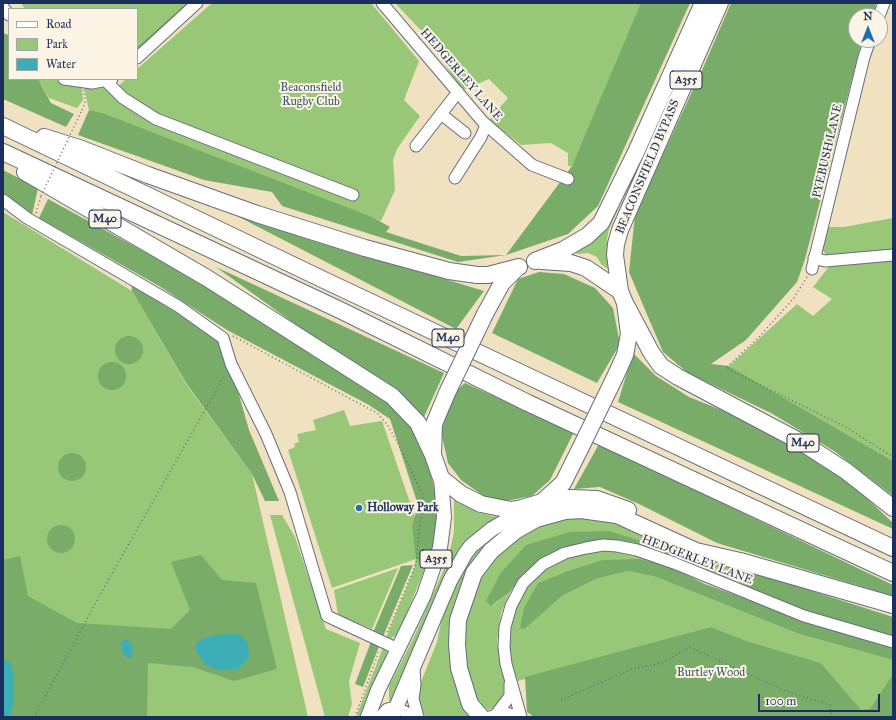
<!DOCTYPE html>
<style>
body{margin:0}
#map{position:relative;width:896px;height:720px;overflow:hidden;background:#f0e1c1;font-family:"IM FELL Great Primer",serif}
canvas{display:block}
.frame{position:absolute;inset:0;border:4px solid #1b2f5e;pointer-events:none}
.legend{position:absolute;left:8px;top:8px;width:130px;height:72px;box-sizing:border-box;background:#fcf5e5;border:1px solid #a2a6af;margin:0;padding:5px 7px;list-style:none;font-size:12px;color:#1b2f5e}
.legend li{display:flex;align-items:center;gap:8px;height:20px}
.legend b{width:20px;border:1px solid #a2a6af}
.north{position:absolute;left:848px;top:8px;width:40px;height:40px;box-sizing:border-box;background:#fcf5e5;border:1px solid #a2a6af;border-radius:50%;rotate:0deg;font-size:11px;font-weight:700;line-height:16px;text-align:center;color:#1b2f5e}
.north::after{content:'';display:block;margin:auto;width:14px;height:18px;background:#1f6fb2;clip-path:polygon(50% 0,100% 100%,50% 72%,0 100%)}
.scale{position:absolute;left:758px;top:694px;width:122px;height:18px;box-sizing:border-box;border:2px solid #1b2f5e;border-top:0;padding-left:5px;font-size:12px;line-height:14px;white-space:nowrap;color:#1b2f5e;-webkit-text-stroke:3px #fcf5e5;paint-order:stroke}
</style>
<div id="map">
<canvas width="896" height="720"></canvas>
<div class="frame"></div>
<ul class="legend">
<li><b style="height:5px;background:#fff"></b>Road</li>
<li><b style="height:11px;background:#97c777"></b>Park</li>
<li><b style="height:11px;background:#3daeb5"></b>Water</li>
</ul>
<div class="north">N</div>
<div class="scale">100 m</div>
</div>
<script>
const ctx = document.querySelector('canvas').getContext('2d');
ctx.lineJoin = 'round';
function paint(path, color) { ctx.fillStyle = color; ctx.fill(path, 'evenodd'); }
const shape = rows => new Path2D(rows.map(r => 'M' + r).join(''));
function trace(path, color, width, dash) { ctx.strokeStyle = color; ctx.lineWidth = width; ctx.lineCap = dash ? 'butt' : 'round'; ctx.setLineDash(dash || []); ctx.stroke(path); }
function write(font, color, halo, rows, align = 'center') {
  ctx.font = font + ' "IM FELL Great Primer",serif'; ctx.lineWidth = 4; ctx.setLineDash([]); ctx.textBaseline = 'middle'; ctx.strokeStyle = halo; ctx.fillStyle = color; for (const [text, x, y, turn = 0] of rows) {
    ctx.save(); ctx.translate(x, y); ctx.rotate((+turn || 0) * Math.PI / 180); ctx.textAlign = isNaN(turn) ? turn : align; if (halo) ctx.strokeText(text, 0, 0); ctx.fillText(text, 0, 0); ctx.restore();
  }
}
const green = shape([
 [21,3,186,3,137,47,137,9,25,9],
 [212,3,371,3,419,61,404,100,420,116,397,149,393,160,395,190,381,221,103,113,89,110,84,88,105,86,113,91,126,79,137,79,137,69],
 [395,3,649,3,572,166,568,166,568,153,551,143,521,145,489,120,508,98,489,79,461,91,431,41],
 [708,3,714,3,609,229,607,240,608,269,601,264,597,257,588,253,579,254,566,251,588,238],
 [38,79,54,79,68,85,82,87,83,100,77,108,49,98],
 [3,212,132,291,186,384,252,474,308,717,3,717],
 [893,218,893,251,826,255,822,249,826,227,844,227],
 [893,261,893,461,729,366,797,304,813,316,832,299,813,287,831,264],
 [344,410,350,426,382,421,417,523,416,559,426,566,398,634,390,639,386,638,414,569,416,559,332,588,288,450,295,447,294,444,299,442,297,434,316,430,313,420],
 [454,499,479,513,498,517,452,565,440,586,391,703,389,700,389,686,413,639,448,560,454,532],
 [583,514,613,519,750,571,746,588,734,577,725,578,667,554,655,545,610,531,526,545,492,606,510,592,501,613,497,641,506,687,503,701,496,707,488,710,478,704,465,665,464,619,479,580,489,561,502,547,537,524],
 [270,515,282,515,295,537,326,629,360,643,349,681,352,704,348,717,325,717],
 [520,519,456,608,475,717,426,717,419,707,417,692,437,642,443,613,455,584,476,549,500,531],
 [583,551,617,551,667,565,602,560,567,571,538,583,525,629,562,596,596,579,628,571,656,577,799,634,893,660,893,674,870,710,861,711,821,663,747,641,711,627,518,681,512,668,509,654,509,629,516,605,529,584,539,573,553,563],
 [398,568,372,629,338,615,334,590],
 [384,645,388,654,363,717,356,717]
]);
const forest = shape([
 [186,3,196,3,137,59,137,47],
 [641,3,690,3,598,206,568,234,506,255,458,262,282,206,272,192,204,180,78,135,89,110,103,113,372,217,390,227,386,232,461,256,506,255,572,166],
 [731,3,876,3,874,16,856,16,856,40,864,40,860,48,805,259,797,282,746,340,711,364,729,366,893,461,893,496,834,451,771,413,688,373,663,352,629,272,635,215,703,68],
 [3,33,9,35,9,79,38,79,51,103,74,114,66,127,3,99],
 [3,170,38,188,32,215,3,195],
 [48,199,156,258,253,315,397,407,415,426,425,451,435,492,439,522,433,548,426,566,416,559,412,526,418,505,390,419,369,405,227,330,159,286,39,218],
 [235,215,484,291,456,329],
 [216,267,444,373,424,417],
 [539,272,564,274,595,288,613,308,620,344,597,383,492,333,518,279],
 [131,283,220,341,239,395,249,430,279,501,265,501,252,474,186,383,132,291],
 '115 350a14 14 0 1 1 28 0a14 14 0 1 1-28 0Z',
 [633,353,656,376,689,397,724,411,767,433,815,460,856,488,893,523,893,529,618,402],
 '98 376a14 14 0 1 1 28 0a14 14 0 1 1-28 0Z',
 [465,383,574,432,550,480,532,496,506,501,485,497,461,480,448,463,441,432,455,392],
 [599,444,893,585,893,596,717,543,639,504,600,487,574,489],
 '58 467a14 14 0 1 1 28 0a14 14 0 1 1-28 0Z',
 '47 539a14 14 0 1 1 28 0a14 14 0 1 1-28 0Z',
 [610,531,655,545,667,554,627,542,586,542,552,553,522,575,510,592,491,606,486,601,500,574,526,545,570,532],
 [201,555,222,580,256,583,277,669,234,681,193,667,148,663,147,717,3,717,3,560,20,556,28,596,77,623,171,629,190,610,171,562],
 [638,559,667,565,705,584,858,638,893,648,893,660,799,634,656,577,628,571,596,579,562,596,525,629,520,628,524,608,538,583,567,571,602,560],
 [413,565,382,639,372,635,401,566],
 [750,571,893,617,893,637,813,614,746,588],
 [711,627,747,641,821,663,861,710,870,709,893,674,893,717,534,717,527,712,525,677],
 [372,639,380,644,363,687,355,684]
]);
const water = shape([
 [230,634,239,634,244,639,248,644,249,658,238,669,215,669,205,664,196,651,196,645,200,640,210,636],
 [124,639,129,641,133,647,131,658,128,658,122,652,122,646,120,643],
 [3,660,9,661,11,664,14,677,14,701,10,717,3,717]
]);
const path = shape([
 [82,110,85,103,84,90],
 [36,213,41,196],
 [807,277,794,298,760,336,726,368,846,427,893,457],
 [233,336,377,413,387,424,402,451,423,496,416,564,387,633],
 [561,700,632,669,662,663,690,647,783,690,830,705,832,717],
 [34,717,106,584,225,375],
 [355,717,379,651]
]);
const minor = shape([
 [382,3,483,122,532,165,568,179],
 [3,7,9,15],
 [879,16,884,3],
 [137,58,197,3],
 [64,79,92,83,112,79],
 [106,81,123,98,156,119,353,195],
 [441,114,465,133],
 [416,146,458,92],
 [455,178,481,137,486,125],
 [3,200,27,218,178,306,223,338,231,364,266,434,290,492,327,616,398,649],
 [814,258,825,261,893,255],
 [812,269,864,57,870,40],
 [414,669,415,685,413,699,418,717],
 [497,713,510,696,510,684],
 [380,717,387,709,396,707,415,717],
 [489,717,506,713,520,717],
 [521,717,506,664,504,647,505,627,511,606,523,583,543,564,565,553,586,548,603,545,617,546,637,550,674,563,804,616,893,642]
]);
const major = shape([
 [368,717,378,690,424,595,440,548,444,517,441,478],
 [392,717,450,581,465,554,471,546,492,529,526,509]
]);
const highway = shape([
 [3,126,326,281,893,548],
 [44,137,82,149,148,175,257,214,365,248,449,271,477,275,488,275,519,267],
 [3,152,342,311,528,403,893,573],
 [25,172,207,278,392,396,418,423,433,455],
 [535,261,563,250,587,236,601,223,636,152,703,3],
 [541,261,571,263,586,268,620,291,625,303,629,334,625,355,615,377],
 [620,291,615,255,616,244,620,230,720,3],
 [625,303,651,352,661,366,678,377,801,442,846,471,893,508],
 [485,314,502,283,517,268],
 [447,393,434,424,433,455,441,478,461,494,481,504,511,510,522,508,542,502,563,483,580,449],
 [542,502,570,498,597,499,628,510],
 [481,717,470,704,459,668,457,644,458,620,474,573,491,551,515,531,536,519,565,511,581,510,617,515,696,551,740,561,893,605]
]);
const pathBridge = shape([
 [41,196,82,110]
]);
const highwayBridge = shape([
 [447,393,485,314],
 [580,449,615,377]
]);
const markers = [
 [359,508,4,"#1f6fb2"]
];
const shields = [
 [686,80,32],
 [105,219,32],
 [448,338,32],
 [803,443,32],
 [436,559,32]
];
const shieldNames = [
 ["A355",686,80],
 ["M40",105,219],
 ["M40",448,338],
 ["M40",803,443],
 ["A355",436,559]
];
const streetNames = [
 ["HEDGERLEY LANE",461,75,49],
 ["PYEBUSH LANE",828,151,-77],
 ["BEACONSFIELD BYPASS",648,167,-67],
 ["HEDGERLEY LANE",697,560,21]
];
const parkNames = [
 ["Beaconsfield",311,88],
 ["Rugby Club",311,102],
 ["Burtley Wood",711,673]
];
const poiNames = [
 ["Holloway Park",367,508]
];
paint(green, '#97c777');
paint(forest, '#79ac68');
paint(water, '#3daeb5');
trace(minor, '#666d81', 13);
trace(major, '#666d81', 16);
trace(highway, '#666d81', 18);
trace(path, '#666d81', 1.5, [1, 3]);
trace(minor, '#fff', 11);
trace(major, '#fff', 14);
trace(highway, '#fff', 16);
trace(highwayBridge, '#666d81', 18, []);
trace(pathBridge, '#666d81', 1.5, [1, 3]);
trace(highwayBridge, '#fff', 16);
for (const [x, y, r, color] of markers) { const dot = new Path2D(); dot.arc(x, y, r, 0, 2 * Math.PI); ctx.fillStyle = color; ctx.fill(dot); trace(dot, '#fcf5e5', 1.5); }
for (const [x, y, w] of shields) { const box = new Path2D(); box.roundRect(x - w / 2, y - 9, w, 18, 3); ctx.fillStyle = '#fcf5e5'; ctx.fill(box); trace(box, '#1b2f5e', 1); }
write('bold 11px', '#1b2f5e', null, shieldNames);
write('12px', '#1b2f5e', '#fcf5e5', streetNames);
write('12px', '#3a5564', '#fcf5e5', parkNames);
write('bold 12px', '#1b2f5e', '#fcf5e5', poiNames, 'left');
</script>
